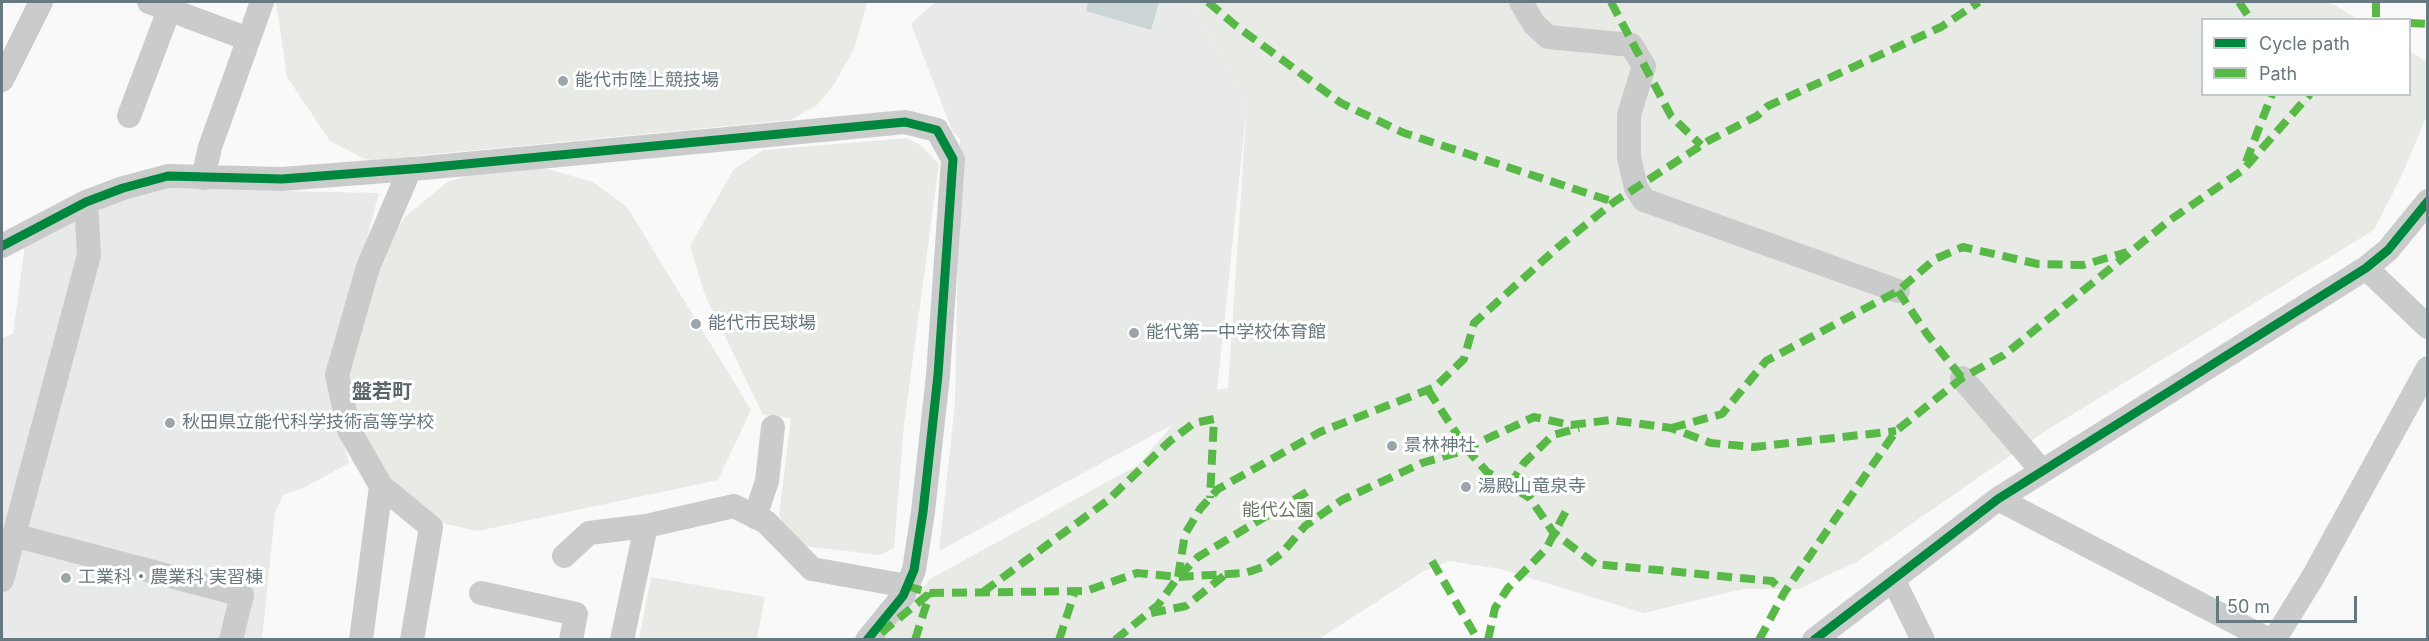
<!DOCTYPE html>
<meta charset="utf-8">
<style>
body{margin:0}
#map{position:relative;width:2429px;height:641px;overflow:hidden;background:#f9f9f9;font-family:Inter,sans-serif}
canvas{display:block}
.frame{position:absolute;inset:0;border:3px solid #677980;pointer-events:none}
.legend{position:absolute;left:2201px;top:18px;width:210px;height:78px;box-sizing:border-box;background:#fff;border:2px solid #c2c9cc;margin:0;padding:8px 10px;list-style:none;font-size:18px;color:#677980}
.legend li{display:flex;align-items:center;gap:12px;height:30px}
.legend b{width:30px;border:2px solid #c2c9cc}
.scale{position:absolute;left:2216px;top:596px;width:141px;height:27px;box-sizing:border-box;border:3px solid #677980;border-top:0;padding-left:8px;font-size:18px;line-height:21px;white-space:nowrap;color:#677980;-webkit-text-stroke:4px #fff;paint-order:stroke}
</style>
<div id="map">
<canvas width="2429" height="641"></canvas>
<div class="frame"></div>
<ul class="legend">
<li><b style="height:8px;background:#00873e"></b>Cycle path</li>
<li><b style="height:8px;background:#58b947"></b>Path</li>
</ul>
<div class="scale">50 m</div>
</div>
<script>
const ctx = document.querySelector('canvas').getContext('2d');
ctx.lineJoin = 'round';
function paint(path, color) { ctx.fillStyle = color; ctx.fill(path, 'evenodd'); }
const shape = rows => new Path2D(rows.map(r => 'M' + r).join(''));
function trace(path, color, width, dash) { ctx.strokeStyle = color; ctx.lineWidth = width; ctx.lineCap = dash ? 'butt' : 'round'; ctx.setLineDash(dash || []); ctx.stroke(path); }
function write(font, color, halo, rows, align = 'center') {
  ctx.font = font + ' Inter,"Noto Sans JP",sans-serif'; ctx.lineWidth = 6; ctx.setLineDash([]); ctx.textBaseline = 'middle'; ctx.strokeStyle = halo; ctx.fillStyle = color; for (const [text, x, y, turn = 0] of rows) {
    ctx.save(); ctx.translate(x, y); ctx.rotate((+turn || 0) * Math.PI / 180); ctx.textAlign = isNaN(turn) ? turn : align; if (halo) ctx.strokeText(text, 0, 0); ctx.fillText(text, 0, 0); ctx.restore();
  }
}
const built = shape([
 [935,2,1178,2,1197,12,1247,104,1216,401,939,551,955,404,960,139,952,130,911,24],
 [146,188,379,193,328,384,349,463,305,487,283,495,275,513,262,639,2,639,2,338,13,334,25,245,98,207]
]);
const green = shape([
 [276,2,867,2,854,49,833,86,816,106,790,120,373,160,365,159,330,141,287,77],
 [1178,2,2329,2,2358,19,2202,20,2202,94,2410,94,2410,51,2427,62,2427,115,2401,177,2374,230,2047,430,1858,561,1799,589,1743,589,1644,613,1500,569,1449,561,1424,571,1319,639,882,640,930,579,1138,465,1200,393,1228,388,1247,104,1197,12],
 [907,138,923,147,939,164,904,425,894,548,880,555,804,546,790,534,779,515,791,418,763,415,705,295,690,246,734,169,764,150],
 [499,166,544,168,593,182,627,207,751,410,718,480,478,531,446,524,403,496,371,459,351,416,344,372,377,261,405,217,447,182],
 [651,577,765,597,757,639,639,639]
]);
const water = shape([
 [1088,2,1159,2,1151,30,1086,11]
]);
const minor = shape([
 [149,2,248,39],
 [1521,2,1534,24,1548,37,1631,45,1644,66,1629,115,1629,157,1636,188,1644,200,1898,291],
 [2,80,41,2],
 [129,116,172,2],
 [410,169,368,267,337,375,349,430,381,486,431,527,412,640],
 [203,178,210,147,262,2],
 [2,246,86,202,123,188,168,176,282,179,424,168,905,122,937,130,953,159,938,375,923,512,914,570,903,596,867,640],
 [2366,268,2428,327],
 [1962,378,2042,471],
 [1998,499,2269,640],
 [755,517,767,481,773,427],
 [646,526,734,506,766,522,812,569,907,586],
 [13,535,242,595,231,640],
 [564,556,589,533,646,526,622,640],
 [1893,579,1923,640],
 [2,580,89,255,86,202],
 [481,593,576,614,571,640],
 [361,640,381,486],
 [1814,640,1998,499,2366,268,2388,250,2428,201],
 [2274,640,2313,577,2428,368]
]);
const quiet = shape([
 [1208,2,1235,25,1341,103,1404,133,1614,202],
 [1611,2,1671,116,1701,145],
 [2239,2,2251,20],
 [2376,2,2376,20],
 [2410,23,2428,24],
 [2246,162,2272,94],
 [1898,291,1927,334,1962,378],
 [1428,390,1466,448,1487,472,1530,498,1553,532,1595,564,1772,581,1784,593],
 [1671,428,1722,414,1766,361,1898,291,1935,259,1963,247,2038,264,2083,265,2127,252],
 [1510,485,1524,463,1553,435,1579,428],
 [1432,561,1478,640],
 [1178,577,1185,534,1200,509,1218,489,1320,432,1435,387,1464,359,1474,323,1557,248,1614,202,1708,141,1757,116,1768,106,1941,27,1979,2],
 [907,586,930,593,1086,591,1137,573,1178,577,1245,573,1263,567,1282,553,1305,526,1342,500,1422,463,1456,453,1534,417,1571,425,1611,420,1671,428,1711,443,1754,447,1896,431],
 [983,592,1107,501,1170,441,1194,423,1214,419,1210,498],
 [1151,613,1186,606,1226,574],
 [881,633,930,593],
 [915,640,930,593],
 [1059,640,1075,591],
 [1115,640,1158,605,1178,577,1198,557,1310,490],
 [1488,640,1495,608,1508,588,1546,549,1569,505],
 [1759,640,1784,593,1896,431,1962,378,2004,355,2170,220,2243,170,2310,94]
]);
const cycleway = shape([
 [2,246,86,202,123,188,168,176,282,179,424,168,905,122,937,130,953,159,938,375,923,512,914,570,903,596,867,640],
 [1814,640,1998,499,2366,268,2388,250,2428,201]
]);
const markers = [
 [563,81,6,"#9aa6aa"],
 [696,324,6,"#9aa6aa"],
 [1134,333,6,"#9aa6aa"],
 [170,423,6,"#9aa6aa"],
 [1392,446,6,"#9aa6aa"],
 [1466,487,6,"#9aa6aa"],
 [66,578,6,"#9aa6aa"]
];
const poiNames = [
 ["能代市陸上競技場",575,81],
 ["能代市民球場",708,324],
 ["能代第一中学校体育館",1146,333],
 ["秋田県立能代科学技術高等学校",182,423],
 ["景林神社",1404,446],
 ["湯殿山竜泉寺",1478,487],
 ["工業科・農業科 実習棟",78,578]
];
const parkNames = [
 ["能代公園",1278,511]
];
const neighbourhoodNames = [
 ["盤若町",382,392]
];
paint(built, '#e8e9e9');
paint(green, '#e8eae6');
paint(water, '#cbd5d5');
trace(minor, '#cacccc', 24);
trace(quiet, '#58b947', 8, [15, 8]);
trace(cycleway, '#00873e', 9);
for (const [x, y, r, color] of markers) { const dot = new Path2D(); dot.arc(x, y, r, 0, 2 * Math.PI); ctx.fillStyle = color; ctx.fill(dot); trace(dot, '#fff', 2); }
write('18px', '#677980', '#fff', poiNames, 'left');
write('18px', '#6c7866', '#fff', parkNames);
write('bold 20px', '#59666b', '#fff', neighbourhoodNames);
</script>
